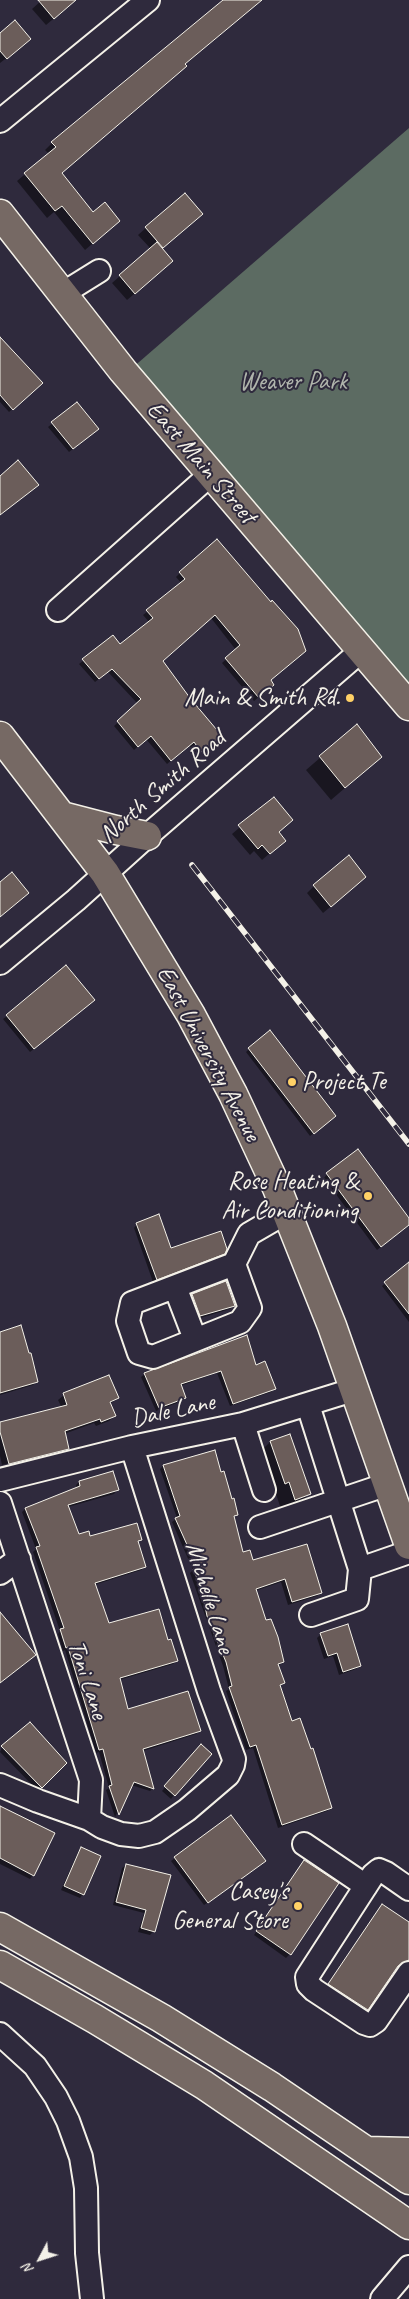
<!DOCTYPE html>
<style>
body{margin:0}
#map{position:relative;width:409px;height:2299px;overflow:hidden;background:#2f2a3d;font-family:Caveat,sans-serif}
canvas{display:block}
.north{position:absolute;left:15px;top:2234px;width:50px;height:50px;-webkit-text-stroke:4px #2f2a3d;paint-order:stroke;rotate:230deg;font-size:14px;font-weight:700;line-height:20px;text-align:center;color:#f4f1e8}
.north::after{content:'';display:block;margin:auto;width:18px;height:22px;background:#f4f1e8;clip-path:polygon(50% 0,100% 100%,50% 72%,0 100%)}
</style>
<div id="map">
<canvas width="409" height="2299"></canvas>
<div class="north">N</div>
</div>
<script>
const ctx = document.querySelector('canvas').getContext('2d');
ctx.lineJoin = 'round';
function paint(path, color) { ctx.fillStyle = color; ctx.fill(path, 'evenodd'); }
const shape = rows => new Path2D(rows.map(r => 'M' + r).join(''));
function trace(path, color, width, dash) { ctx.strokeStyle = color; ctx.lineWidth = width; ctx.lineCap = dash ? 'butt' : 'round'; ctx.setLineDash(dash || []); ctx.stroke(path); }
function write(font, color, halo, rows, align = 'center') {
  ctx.font = font + ' Caveat,sans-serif'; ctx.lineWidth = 4; ctx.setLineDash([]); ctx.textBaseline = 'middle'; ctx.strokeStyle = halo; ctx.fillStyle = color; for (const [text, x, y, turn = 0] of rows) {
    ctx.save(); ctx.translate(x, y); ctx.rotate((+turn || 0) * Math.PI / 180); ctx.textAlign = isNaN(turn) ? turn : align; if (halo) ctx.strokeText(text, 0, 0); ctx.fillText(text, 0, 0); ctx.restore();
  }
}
const green = shape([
 [409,128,409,697,131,369]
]);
const shadow = shape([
 [42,0,76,0,46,25,32,9],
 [223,0,261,0,184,65,61,173,93,214,111,228,85,250,54,212,47,218,17,181,49,154,45,150,52,143],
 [0,34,22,46,0,63],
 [184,194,194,221,161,249,164,269,127,300,112,283,151,249,138,235],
 [0,339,41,383,9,412,0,402],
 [77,404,98,429,69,452,48,427],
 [180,573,269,680,269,689,254,701,222,663,236,650,211,618,162,661,216,740,196,755,189,745,167,764,146,739,134,750,114,726,138,704,108,672,95,682,79,664,113,637,120,646,150,623,143,615,182,584,176,577],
 [357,726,381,757,331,800,306,770],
 [273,799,277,833,284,841,262,860,254,851,250,855,232,834],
 [358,884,323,913,307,893,314,886],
 [90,1003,30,1052,3,1019,7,1016],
 [249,1049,331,1120,310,1136,246,1052],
 [327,1174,409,1220,409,1225,377,1250,324,1178],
 [137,1224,170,1250,224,1253,220,1257,153,1282,134,1228],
 [409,1264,409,1322,382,1286],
 [193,1295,234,1306,230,1309,197,1319,189,1299],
 [0,1333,36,1382,33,1385,0,1395],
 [255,1366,275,1388,271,1392,230,1406,217,1373,180,1386,185,1397,182,1401,156,1411,141,1377,145,1374],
 [64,1395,117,1398,110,1404,114,1416,109,1421,96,1426,94,1423,64,1434,68,1449,63,1454,4,1469,3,1467,64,1452,64,1449,2,1465,0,1456,0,1423,62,1408,58,1400],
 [270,1442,309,1494,296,1507,282,1512,276,1494,272,1496,257,1455],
 [163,1466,220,1474,237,1514,233,1518,242,1554,252,1562,321,1593,317,1596,288,1605,281,1582,255,1591,266,1622,283,1662,278,1666,283,1683,279,1687,291,1722,331,1807,327,1811,278,1828,253,1748,246,1750,226,1691,229,1689,223,1666,190,1573,193,1570,172,1522,177,1518,160,1469],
 [79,1482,117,1490,114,1494,68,1507,78,1536,140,1540,137,1543,145,1567,141,1570,94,1585,108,1625,167,1641,177,1661,173,1664,119,1680,127,1711,200,1731,196,1734,143,1751,153,1788,150,1791,131,1785,115,1817,106,1790,109,1788,99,1752,96,1753,65,1650,63,1651,58,1634,60,1631,33,1552,36,1549,22,1512,25,1509,77,1489,76,1485],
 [321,1634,360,1665,356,1669,339,1675,333,1656,324,1659,317,1638],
 [2,1747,65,1763,37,1790,0,1752],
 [198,1749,174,1795,171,1799,162,1791],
 [0,1808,33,1875,30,1879,0,1864],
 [231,1817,261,1865,204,1905,171,1861],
 [81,1848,83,1894,80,1898,61,1890,78,1852],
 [126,1865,169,1876,154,1931,150,1935,138,1932,144,1913,113,1905,122,1868],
 [301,1865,290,1954,286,1958,254,1935],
 [379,1909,409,1923,409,1963,399,1964,363,2012,326,1988]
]);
const building = shape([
 [38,0,76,0,54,19,38,0],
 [223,0,262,0,185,64,187,66,62,173,93,212,105,202,120,221,93,244,62,206,55,211,24,173,56,147,51,142,223,0],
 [15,20,31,39,7,59,0,51,0,33,15,20],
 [185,193,203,214,163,248,145,227,185,193],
 [157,242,173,261,135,294,119,275,157,242],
 [0,337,43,383,13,410,0,395,0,337],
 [77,402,99,429,73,449,51,422,77,402],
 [18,460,39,485,0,515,0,476,18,460],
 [217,539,271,602,272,600,298,629,306,651,271,680,274,685,259,698,225,658,240,645,215,615,163,661,190,698,222,736,201,752,194,742,171,761,151,736,138,747,117,721,141,699,112,669,99,679,82,659,113,635,120,644,153,618,146,610,185,579,179,572,217,539],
 [357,724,382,757,345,788,319,756,357,724],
 [274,797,293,820,279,832,286,841,270,854,262,845,258,849,238,825,274,797],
 [349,855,366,877,331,907,313,885,349,855],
 [12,872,29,893,0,917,0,882,12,872],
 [66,965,95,1000,34,1049,6,1015,66,965],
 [270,1030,336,1116,314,1134,248,1048,270,1030],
 [358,1149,409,1218,409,1225,381,1247,326,1173,358,1149],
 [159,1214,171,1248,221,1231,227,1249,225,1254,157,1280,136,1223,159,1214],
 [409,1262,409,1314,384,1282,409,1262],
 [226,1281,235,1306,200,1316,192,1294,226,1281],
 [21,1325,29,1353,31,1353,38,1382,0,1393,0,1332,21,1325],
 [247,1335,256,1365,265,1361,276,1389,233,1404,221,1371,181,1384,186,1398,159,1408,144,1373,247,1335],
 [109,1375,119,1398,110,1402,116,1416,101,1422,100,1419,65,1431,69,1449,9,1464,0,1432,0,1422,67,1405,63,1393,109,1375],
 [290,1434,311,1494,295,1500,289,1482,285,1484,270,1441,290,1434],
 [215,1450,221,1472,224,1471,232,1499,234,1498,238,1515,234,1516,243,1552,250,1550,253,1560,307,1544,322,1593,292,1602,285,1579,256,1589,266,1620,271,1619,278,1637,284,1662,278,1664,285,1683,280,1685,292,1721,300,1718,311,1749,313,1748,332,1808,282,1825,256,1745,250,1747,242,1724,229,1687,232,1686,226,1662,207,1616,201,1587,193,1569,197,1567,175,1518,180,1516,163,1465,215,1450],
 [113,1471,119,1490,68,1505,79,1534,89,1531,90,1536,137,1523,142,1540,138,1541,146,1567,95,1583,109,1623,159,1609,168,1640,171,1639,178,1661,120,1678,128,1709,188,1691,201,1731,143,1749,154,1789,134,1782,119,1815,109,1786,112,1785,103,1749,99,1750,68,1647,66,1648,60,1629,64,1628,36,1547,40,1546,25,1508,80,1486,79,1481,113,1471],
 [0,1612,36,1655,0,1683,0,1612],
 [348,1624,361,1666,343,1672,337,1653,328,1656,320,1633,348,1624],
 [30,1722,67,1763,42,1788,1,1746,30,1722],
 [201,1744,212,1754,175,1796,164,1786,201,1744],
 [0,1806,55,1833,34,1876,0,1858,0,1806],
 [231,1815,266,1861,208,1903,174,1857,231,1815],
 [81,1847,101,1856,84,1895,64,1886,81,1847],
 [304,1860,339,1883,291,1955,256,1931,304,1860],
 [126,1864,171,1875,155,1932,141,1928,146,1910,116,1902,126,1864],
 [382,1904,409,1922,409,1960,398,1966,368,2010,328,1984,382,1904]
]);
const minor = shape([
 [0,121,148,0],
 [62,294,99,271],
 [58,610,211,474],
 [0,963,76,900,147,836,362,650],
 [234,1264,250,1308,240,1322,153,1357,139,1353,128,1321,132,1303,234,1264,249,1234,287,1212],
 [175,1287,195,1339],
 [308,1405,360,1569,409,1552],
 [243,1424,264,1490],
 [0,1480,132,1447,243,1424,356,1389],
 [0,1503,91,1780,89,1819],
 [260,1527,388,1484],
 [0,1573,19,1559],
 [311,1615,357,1599,360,1569],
 [0,1785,38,1801,89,1819,102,1827,121,1834,139,1836,155,1832,187,1810,228,1775,233,1765,234,1759,209,1691,132,1447],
 [304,1844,366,1886],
 [409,1889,386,1873,379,1870,373,1875,307,1977,308,1984,314,1990,364,2023,370,2025,376,2021,409,1973],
 [0,2034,35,2066,56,2097,68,2121,81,2157,86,2188,87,2253,92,2299],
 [382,2299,409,2267]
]);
const major = shape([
 [0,214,123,371,409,706],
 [0,736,105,873,191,1015,233,1094,277,1188,332,1326,409,1545],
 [62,816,116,830,147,836],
 [0,1927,161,2018,272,2087,409,2180],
 [0,1965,95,2019,204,2085,409,2225],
 [367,2151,409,2152]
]);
const rail = shape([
 [192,865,409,1144]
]);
const markers = [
 [350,698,5,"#ffd166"],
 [292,1082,5,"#ffd166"],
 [368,1196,5,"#ffd166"],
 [298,1906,5,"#ffd166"]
];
const parkNames = [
 ["Weaver Park",293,382]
];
const streetNames = [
 ["East Main Street",201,463,49],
 ["North Smith Road",163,787,-41],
 ["East University Avenue",208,1054,62],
 ["Dale Lane",173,1411,-12],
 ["Michelle Lane",209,1598,73],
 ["Toni Lane",87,1680,72]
];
const poiNames = [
 ["Main & Smith Rd.",340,698],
 ["Project Te",302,1082,"left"],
 ["Rose Heating &",358,1182],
 ["Air Conditioning",358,1211],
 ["Casey's",288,1892],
 ["General Store",288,1921]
];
paint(green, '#5c6b62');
paint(shadow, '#0007');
paint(building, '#6b5d5a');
trace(building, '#f4f1e8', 1);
trace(minor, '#f4f1e8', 26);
trace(major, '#f4f1e8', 31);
trace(minor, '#2f2a3d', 22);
trace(major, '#766964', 28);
trace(rail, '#f4f1e8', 5.5);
trace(rail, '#2f2a3d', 4, [11]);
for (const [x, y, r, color] of markers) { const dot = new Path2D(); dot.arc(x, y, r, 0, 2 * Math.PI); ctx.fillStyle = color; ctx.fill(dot); trace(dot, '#2f2a3d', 2); }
write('25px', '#b0b5ac', '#2f2a3d', parkNames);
write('25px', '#f4f1e8', '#2f2a3d', streetNames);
write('25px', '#f4f1e8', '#2f2a3d', poiNames, 'right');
</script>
